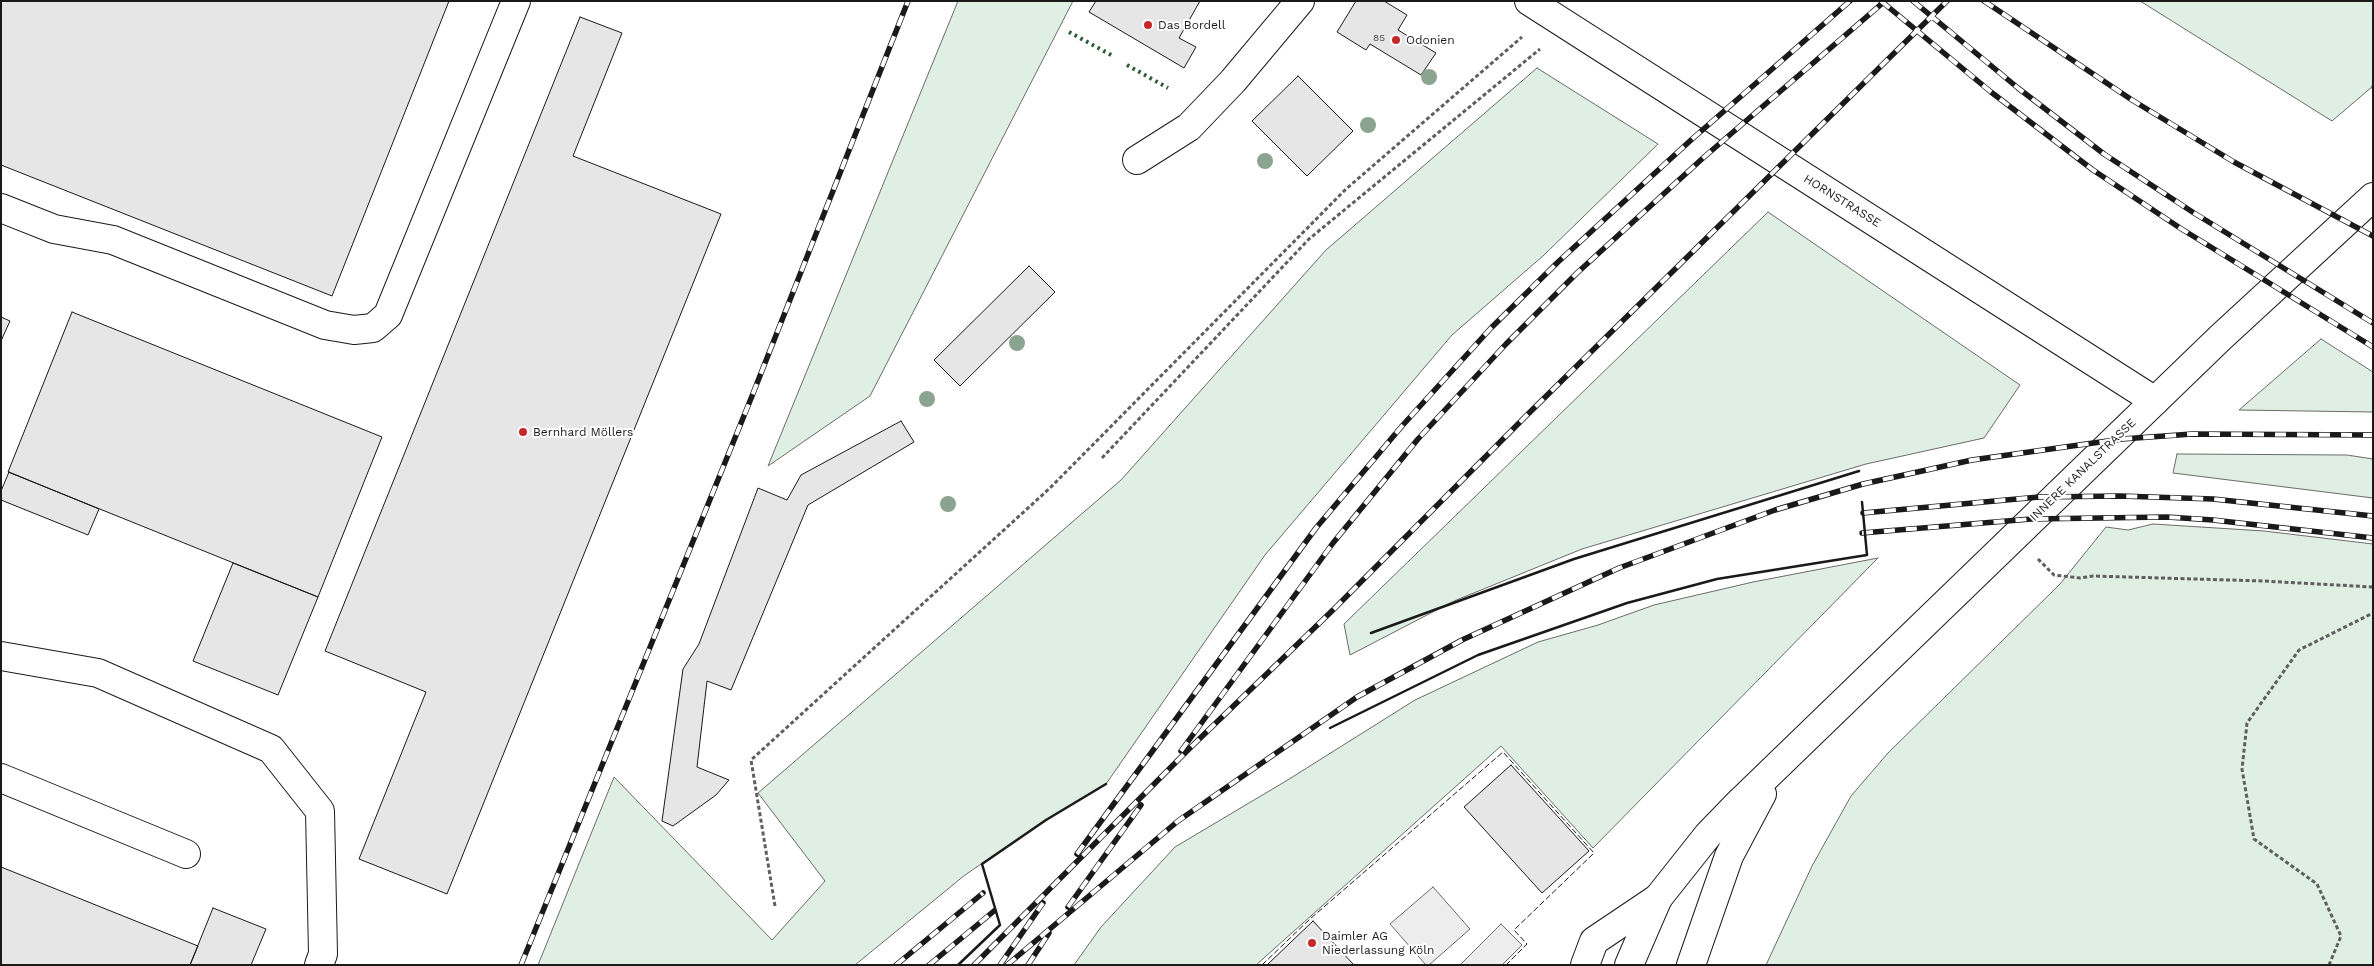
<!DOCTYPE html>
<meta charset="utf-8">
<style>
body{margin:0}
#map{position:relative;width:2374px;height:966px;overflow:hidden;background:#fff;font-family:"Work Sans",sans-serif}
canvas{display:block}
.frame{position:absolute;inset:0;border:2px solid #1a1a1a;pointer-events:none}
</style>
<div id="map">
<canvas width="2374" height="966"></canvas>
<div class="frame"></div>
</div>
<script>
const ctx = document.querySelector('canvas').getContext('2d');
ctx.lineJoin = 'round';
function paint(path, color) { ctx.fillStyle = color; ctx.fill(path, 'evenodd'); }
const shape = rows => new Path2D(rows.map(r => 'M' + r).join(''));
function trace(path, color, width, dash) { ctx.strokeStyle = color; ctx.lineWidth = width; ctx.lineCap = dash ? 'butt' : 'round'; ctx.setLineDash(dash || []); ctx.stroke(path); }
function write(font, color, halo, rows, align = 'center') {
  ctx.font = font + ' "Work Sans",sans-serif'; ctx.lineWidth = 4; ctx.setLineDash([]); ctx.textBaseline = 'middle'; ctx.strokeStyle = halo; ctx.fillStyle = color; for (const [text, x, y, turn = 0] of rows) {
    ctx.save(); ctx.translate(x, y); ctx.rotate((+turn || 0) * Math.PI / 180); ctx.textAlign = isNaN(turn) ? turn : align; if (halo) ctx.strokeText(text, 0, 0); ctx.fillText(text, 0, 0); ctx.restore();
  }
}
const green = shape([
 [958,1,1073,1,870,396,768,466,958,1],
 [2140,1,2373,1,2373,86,2332,121,2140,1],
 [1537,68,1658,144,1544,255,1452,335,1265,555,1106,784,1046,820,965,875,855,965,538,965,614,777,772,940,825,881,758,793,1121,480,1326,250,1537,68],
 [1768,212,2020,385,1984,438,1866,464,1582,549,1454,601,1350,655,1344,624,1768,212],
 [2321,339,2373,372,2373,412,2239,410,2321,339],
 [2177,454,2347,455,2373,459,2373,498,2173,473,2177,454],
 [2153,524,2264,531,2373,544,2373,965,1766,965,1812,866,1851,796,1888,753,2060,584,2106,527,2128,530,2153,524],
 [1878,558,1593,848,1501,746,1256,965,1074,965,1101,927,1175,847,1286,781,1415,700,1538,642,1598,625,1654,605,1753,582,1878,558]
]);
const parking = shape([
 [1433,887,1470,929,1429,965,1426,965,1390,924,1433,887],
 [1501,924,1522,945,1502,965,1460,965,1501,924]
]);
const building = shape([
 [1,1,449,1,332,296,1,165,1,1],
 [1096,1,1200,1,1179,38,1196,47,1184,68,1089,12,1096,1],
 [1356,1,1384,1,1407,15,1398,30,1436,53,1421,75,1370,44,1366,50,1337,32,1356,1],
 [580,17,622,33,573,156,721,214,447,894,359,859,426,692,325,651,580,17],
 [1298,76,1353,131,1307,176,1252,121,1298,76],
 [1029,266,1055,292,960,386,934,360,1029,266],
 [72,312,382,437,318,597,8,472,72,312],
 [1,317,10,321,1,341,1,317],
 [901,421,914,442,808,505,731,690,707,681,697,767,729,780,716,795,673,826,662,821,683,669,699,644,758,488,787,500,801,475,901,421],
 [9,472,99,509,88,535,1,500,1,491,9,472],
 [233,563,318,597,278,695,193,661,233,563],
 [1511,765,1589,851,1542,893,1464,807,1511,765],
 [1,867,198,946,190,965,1,965,1,867],
 [213,908,266,929,251,965,190,965,213,908],
 [1313,921,1354,965,1267,965,1313,921]
]);
const path = shape([
 [2373,85,2373,89],
 [1102,458,1309,239,1540,49],
 [2038,559,2054,575,2080,578,2093,576,2263,581,2373,587],
 [775,906,751,760,1050,488,1346,189,1522,37],
 [2329,965,2341,936,2317,884,2254,839,2242,769,2247,723,2299,650,2373,613]
]);
const minor = shape([
 [1529,1,2155,401],
 [1137,160,1189,127,1233,81,1300,1],
 [1,208,54,229,113,240,325,325,354,330,373,328,388,315,516,1],
 [1,656,98,673,271,749,320,811,323,954,319,965],
 [1,778,186,854],
 [1585,965,1594,941,1658,898]
]);
const major = shape([
 [1629,965,1658,898,1708,835,1739,803,2220,338,2373,197],
 [1691,965,1729,856,1762,794]
]);
const rail = shape([
 [1881,1,1991,92,2093,170,2180,228,2373,347],
 [1913,1,2018,88,2104,154,2194,213,2373,323],
 [1984,1,2132,100,2234,162,2373,236],
 [1863,513,2039,497,2120,496,2213,499,2373,516],
 [1862,533,2031,519,2167,517,2213,520,2373,538],
 [1181,751,1333,543,1418,439,1506,344,1577,273,1703,158,1885,1],
 [1077,854,1316,528,1402,426,1491,328,1558,262,1691,140,1850,1],
 [1068,907,1141,805],
 [521,965,752,396,908,1],
 [896,965,983,893],
 [929,965,994,911],
 [974,965,1191,747,1335,608,1525,417,1947,1],
 [1000,965,1043,903],
 [1007,965,1178,821,1357,697,1462,640,1619,568,1775,510,1863,484,1972,460,2122,439,2192,434,2373,435],
 [1028,965,1049,933]
]);
const hedge = shape([
 [1069,32,1113,56],
 [1127,65,1168,88]
]);
const fence = shape([
 [1262,965,1310,919,1503,752,1594,853,1514,930,1527,944,1506,965]
]);
const wall = shape([
 [1371,633,1574,559,1859,471],
 [1330,728,1478,655,1627,603,1717,579,1867,555,1862,502],
 [958,965,1000,925,982,864,1046,820,1106,784]
]);
const trees = [
 [1429,77],
 [1368,125],
 [1265,161],
 [1017,343],
 [927,399],
 [948,504]
];
const markers = [
 [1148,25,5,"#c62828"],
 [1396,40,5,"#c62828"],
 [523,432,5,"#c62828"],
 [1312,943,5,"#c62828"]
];
const numberNames = [
 ["85",1379,38]
];
const poiNames = [
 ["Das Bordell",1158,25],
 ["Odonien",1406,40],
 ["Bernhard Möllers",533,432],
 ["Daimler AG",1322,936],
 ["Niederlassung Köln",1322,950]
];
const streetNames = [
 ["HORNSTRASSE",1842,201,32],
 ["INNERE KANALSTRASSE",2083,470,-44]
];
paint(green, '#e0efe3');
trace(green, '#6a6a6a', 1);
paint(parking, '#ededed');
trace(parking, '#6a6a6a', 1);
paint(building, '#e6e6e6');
trace(building, '#1a1a1a', 1);
trace(minor, '#1a1a1a', 30);
trace(major, '#1a1a1a', 30);
trace(path, '#5f5f5f', 3, [4, 2.5]);
trace(minor, '#fff', 28);
trace(major, '#fff', 28);
trace(rail, '#1a1a1a', 5.5);
trace(rail, '#fff', 4, [11]);
trace(hedge, '#2b5a34', 4, [2.5, 4]);
trace(fence, '#1a1a1a', 1, [6, 2.5]);
trace(wall, '#1a1a1a', 2.5);
ctx.fillStyle = '#8aa48f';
for (const [x, y] of trees) { ctx.beginPath(); ctx.arc(x, y, 8, 0, 2 * Math.PI); ctx.fill(); }
for (const [x, y, r, color] of markers) { const dot = new Path2D(); dot.arc(x, y, r, 0, 2 * Math.PI); ctx.fillStyle = color; ctx.fill(dot); trace(dot, '#fff', 2); }
write('10px', '#4d4d4d', null, numberNames);
write('12px', '#1a1a1a', '#fff', poiNames, 'left');
write('12px', '#1a1a1a', '#fff', streetNames);
</script>
